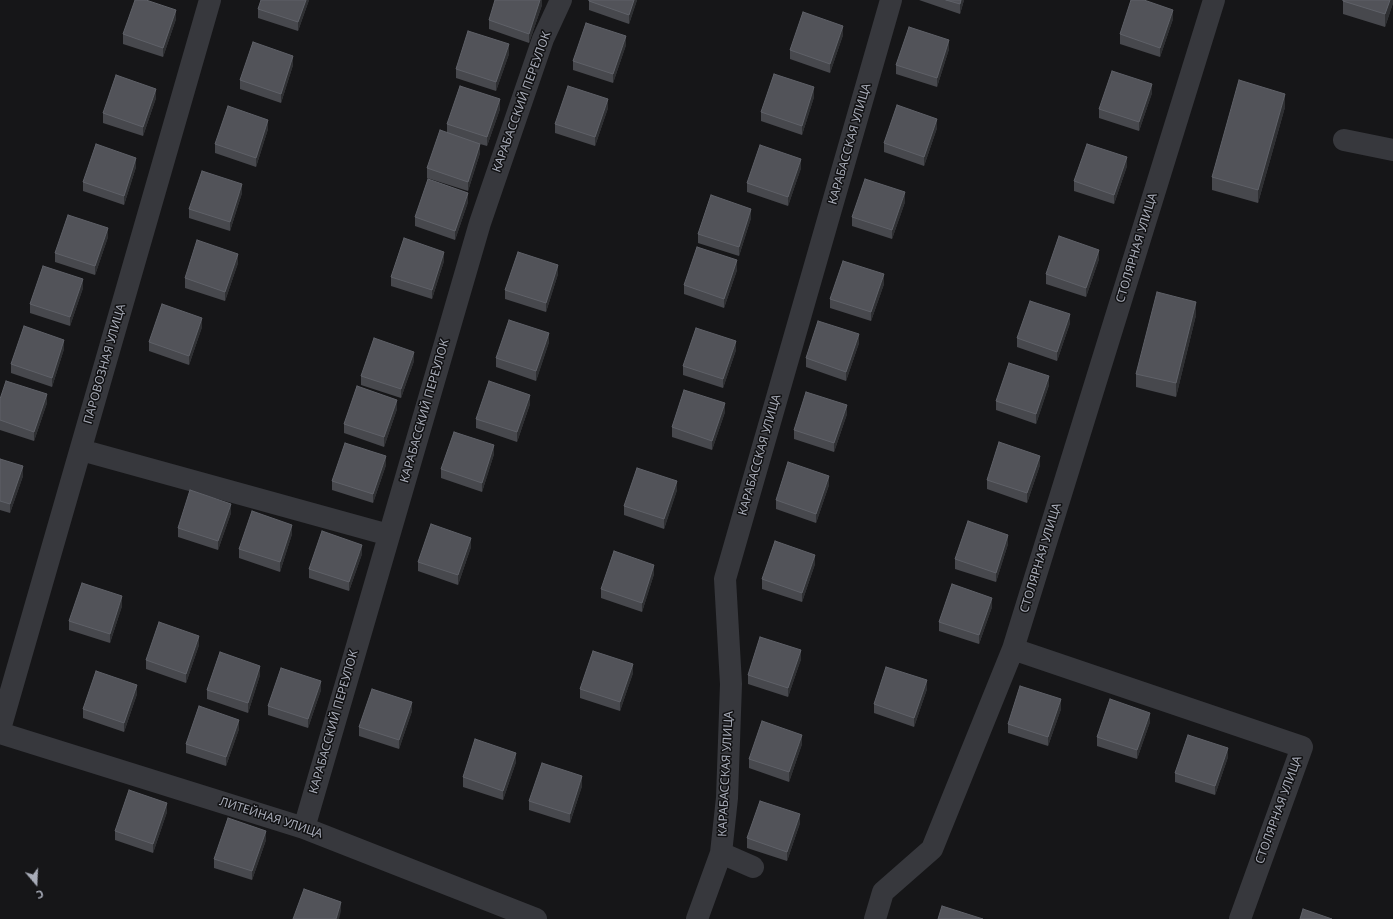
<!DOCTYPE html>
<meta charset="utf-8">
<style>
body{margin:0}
#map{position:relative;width:1393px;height:919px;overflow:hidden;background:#161618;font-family:"Noto Sans",sans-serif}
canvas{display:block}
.north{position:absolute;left:16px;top:863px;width:40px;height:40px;-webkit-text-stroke:3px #111113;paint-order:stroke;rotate:161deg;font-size:11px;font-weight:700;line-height:16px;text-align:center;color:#a8acb8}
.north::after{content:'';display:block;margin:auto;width:14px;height:18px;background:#a8acb8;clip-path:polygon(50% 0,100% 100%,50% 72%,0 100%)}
</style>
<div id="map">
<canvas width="1393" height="919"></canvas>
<div class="north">С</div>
</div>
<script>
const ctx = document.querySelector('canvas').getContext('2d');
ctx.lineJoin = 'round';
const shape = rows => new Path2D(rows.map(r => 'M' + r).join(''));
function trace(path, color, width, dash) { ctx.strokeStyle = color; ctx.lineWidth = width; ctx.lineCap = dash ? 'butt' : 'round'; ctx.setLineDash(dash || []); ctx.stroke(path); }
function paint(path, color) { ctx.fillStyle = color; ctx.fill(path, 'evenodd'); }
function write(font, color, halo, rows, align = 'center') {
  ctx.font = font + ' "Noto Sans",sans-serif'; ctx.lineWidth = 3; ctx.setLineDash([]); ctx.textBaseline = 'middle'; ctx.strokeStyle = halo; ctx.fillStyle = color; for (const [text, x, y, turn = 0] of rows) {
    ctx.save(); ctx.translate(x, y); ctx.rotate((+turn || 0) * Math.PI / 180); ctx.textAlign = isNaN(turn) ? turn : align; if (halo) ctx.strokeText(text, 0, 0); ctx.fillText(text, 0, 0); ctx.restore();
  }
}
const minor = shape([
 [1214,0,1013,649,1302,747,1240,919],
 [1344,140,1393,150],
 [81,450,389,535],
 [0,729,210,0],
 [0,733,304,828,536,919],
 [304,828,480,223,543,39,561,0],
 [721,853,753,867],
 [697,919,721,853,727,798,731,684,725,579,891,0],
 [875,919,883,892,932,849,1013,649]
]);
const wall = shape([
 [309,0,298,31,258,18,258,9],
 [542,0,542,5,529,43,489,29,489,20],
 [589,0,637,0,629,24,589,10],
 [919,0,964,0,960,14],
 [1393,0,1393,3,1385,27,1343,14,1343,1],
 [176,19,163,57,123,44,123,34],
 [1173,19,1160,57,1120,44,1120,34],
 [843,35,830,73,790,59,790,50],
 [626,45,613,83,573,70,573,61],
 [949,49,937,87,896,74,896,65],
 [509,54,496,91,456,78,456,69],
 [293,65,281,103,240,89,240,80],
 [1152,93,1139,131,1099,118,1099,109],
 [814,97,802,135,761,121,761,112],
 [156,98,143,136,103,123,103,113],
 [1285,107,1258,203,1212,190,1212,177],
 [608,108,595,146,555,133,555,124],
 [500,109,487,146,480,144,480,153,468,191,427,178,427,168,447,133,447,124],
 [937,128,924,166,884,152,884,143],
 [268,129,256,167,215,153,215,144],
 [1127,166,1114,204,1074,191,1074,181],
 [136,167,124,205,83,191,83,182],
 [801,168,788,206,747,192,747,183],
 [242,193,230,231,189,218,189,209],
 [468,202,455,240,415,226,415,217],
 [905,202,892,239,852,226,852,217],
 [751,218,739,256,698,243,698,234],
 [108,237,95,275,55,262,55,253],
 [1099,259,1086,297,1046,284,1046,274],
 [444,261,432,299,391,286,391,277],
 [238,263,225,301,185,288,185,278],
 [737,270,724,308,684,294,684,285],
 [558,274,546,312,505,299,505,290],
 [884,284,871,321,830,308,830,299],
 [83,288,70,326,30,313,30,304],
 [1196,315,1176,397,1136,387,1136,374],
 [1070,323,1057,361,1017,347,1017,338],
 [202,327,189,365,149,351,149,342],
 [549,342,536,381,496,367,496,358],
 [859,343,846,381,806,367,806,358],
 [64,349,52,387,11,373,11,364],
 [736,350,723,388,683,375,683,366],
 [414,361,401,398,361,385,361,376],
 [1049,385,1036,424,996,410,996,401],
 [0,399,47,403,34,441,0,430],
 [530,404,517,442,476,428,476,419],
 [397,409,384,447,344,433,344,424],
 [725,412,712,450,672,437,672,427],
 [847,414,834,452,794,439,794,430],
 [494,454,482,492,441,478,441,469],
 [0,459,23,476,10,513,0,510],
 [386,465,373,503,332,490,332,481],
 [1040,465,1027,503,987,489,987,480],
 [829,485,816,523,776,509,776,500],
 [677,490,664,529,624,515,624,506],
 [231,513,218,550,178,537,178,528],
 [292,534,280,572,239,558,239,549],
 [1008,544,996,582,955,569,955,559],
 [471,547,458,585,418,571,418,562],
 [362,554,349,591,309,578,309,569],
 [815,564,802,602,762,589,762,579],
 [654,574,642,612,601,598,601,589],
 [122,606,110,643,69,630,69,621],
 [992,607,979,644,939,631,939,622],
 [199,645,186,683,146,669,146,660],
 [801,659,788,697,748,684,748,675],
 [633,673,620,711,580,698,580,689],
 [260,675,248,713,207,699,207,690],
 [927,689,914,727,874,713,874,704],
 [321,690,308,728,268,715,268,706],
 [137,694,124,732,83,718,83,709],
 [1061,709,1048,746,1008,733,1008,724],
 [412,711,399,749,359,736,359,727],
 [1150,722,1137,759,1097,746,1097,737],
 [239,729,226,766,186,753,186,744],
 [802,744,789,782,749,768,749,759],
 [1228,757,1215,795,1175,782,1175,773],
 [516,762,503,800,463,787,463,777],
 [582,786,570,823,529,810,529,801],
 [167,812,153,853,115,840,115,831],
 [800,823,787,861,747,848,747,838],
 [266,840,252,880,214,868,214,859]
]);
const shadedWall = shape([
 [306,0,309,0,298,31,298,22],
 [540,0,542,0,542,5,529,43,529,34],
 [634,0,637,0,629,24,629,15],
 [961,0,964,0,960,14,960,4],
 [1390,0,1393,0,1393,3,1385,27,1385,14],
 [176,10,176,19,163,57,163,48],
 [1173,10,1173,19,1160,57,1160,48],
 [843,26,843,35,830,73,830,64],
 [626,36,626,45,613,83,613,74],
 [949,40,949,49,937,87,937,78],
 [509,44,509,54,496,91,496,82],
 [293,56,293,65,281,103,281,94],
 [1152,84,1152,93,1139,131,1139,122],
 [814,87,814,97,802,135,802,126],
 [156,89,156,98,143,136,143,127],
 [1285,94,1285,107,1258,203,1258,190],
 [500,99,500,109,487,146,487,137],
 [608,99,608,108,595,146,595,137],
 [937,119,937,128,924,166,924,157],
 [268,120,268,129,256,167,256,158],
 [480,144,480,153,468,191,468,182],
 [1127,157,1127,166,1114,204,1114,195],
 [136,158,136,167,124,205,124,196],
 [801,159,801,168,788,206,788,197],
 [242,184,242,193,230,231,230,222],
 [905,192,905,202,892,239,892,230],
 [468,193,468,202,455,240,455,231],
 [751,209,751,218,739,256,739,247],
 [108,228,108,237,95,275,95,266],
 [1099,250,1099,259,1086,297,1086,288],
 [444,252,444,261,432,299,432,290],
 [238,254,238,263,225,301,225,292],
 [737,260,737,270,724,308,724,299],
 [558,265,558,274,546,312,546,303],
 [884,274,884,284,871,321,871,312],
 [83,279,83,288,70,326,70,317],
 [1196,302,1196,315,1176,397,1176,383],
 [1070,314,1070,323,1057,361,1057,352],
 [202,318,202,327,189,365,189,356],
 [549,333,549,342,536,381,536,371],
 [859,334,859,343,846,381,846,372],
 [64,340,64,349,52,387,52,378],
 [736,341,736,350,723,388,723,379],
 [414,352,414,361,401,398,401,389],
 [1049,376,1049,385,1036,424,1036,414],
 [47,394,47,403,34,441,34,432],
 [530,395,530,404,517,442,517,432],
 [397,400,397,409,384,447,384,437],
 [725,403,725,412,712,450,712,441],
 [847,405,847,414,834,452,834,443],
 [494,445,494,454,482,492,482,483],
 [386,456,386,465,373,503,373,494],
 [1040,456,1040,465,1027,503,1027,493],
 [23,466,23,476,10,513,10,504],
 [829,476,829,485,816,523,816,514],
 [677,481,677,490,664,529,664,519],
 [231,504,231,513,218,550,218,541],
 [292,525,292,534,280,572,280,562],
 [1008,535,1008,544,996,582,996,573],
 [471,538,471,547,458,585,458,575],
 [362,545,362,554,349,591,349,582],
 [815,555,815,564,802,602,802,593],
 [654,565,654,574,642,612,642,603],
 [122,596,122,606,110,643,110,634],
 [992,598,992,607,979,644,979,635],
 [199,636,199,645,186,683,186,674],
 [801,650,801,659,788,697,788,688],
 [633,664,633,673,620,711,620,702],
 [260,666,260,675,248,713,248,703],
 [927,680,927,689,914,727,914,718],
 [321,681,321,690,308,728,308,719],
 [137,685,137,694,124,732,124,723],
 [1061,699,1061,709,1048,746,1048,737],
 [412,702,412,711,399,749,399,740],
 [1150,713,1150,722,1137,759,1137,750],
 [239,720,239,729,226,766,226,757],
 [802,735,802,744,789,782,789,772],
 [1228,748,1228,757,1215,795,1215,786],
 [516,753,516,762,503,800,503,791],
 [582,776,582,786,570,823,570,814],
 [167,803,167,812,153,853,153,844],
 [800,814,800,823,787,861,787,852],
 [266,831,266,840,252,880,252,871],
 [341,902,341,911,339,919,336,919]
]);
const building = shape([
 [135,0,146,0,176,10,163,48,123,34,135,0],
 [261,0,306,0,298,22,258,9,261,0],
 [495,0,540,0,529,34,489,20,495,0],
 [589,0,634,0,629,15,589,1,589,0],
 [946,0,961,0,960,4,946,0],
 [1131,0,1144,0,1173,10,1160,48,1120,34,1131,0],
 [1343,0,1390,0,1385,14,1343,1,1343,0],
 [803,12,843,26,830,64,790,50,803,12],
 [586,23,626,36,613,74,573,61,586,23],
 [909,27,949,40,937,78,896,65,909,27],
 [468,31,509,44,496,82,456,69,468,31],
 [253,42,293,56,281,94,240,80,253,42],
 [1112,71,1152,84,1139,122,1099,109,1112,71],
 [774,74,814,87,802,126,761,112,774,74],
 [116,75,156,89,143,127,103,113,116,75],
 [1239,80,1285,94,1258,190,1212,177,1239,80],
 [460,86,500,99,487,137,447,124,460,86],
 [568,86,608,99,595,137,555,124,568,86],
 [897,105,937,119,924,157,884,143,897,105],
 [228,106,268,120,256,158,215,144,228,106],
 [440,130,480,144,468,182,427,168,440,130],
 [96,144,136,158,124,196,83,182,96,144],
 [1087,144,1127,157,1114,195,1074,181,1087,144],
 [760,145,801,159,788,197,747,183,760,145],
 [202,171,242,184,230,222,189,209,202,171],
 [428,179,468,193,455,231,415,217,428,179],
 [865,179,905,192,892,230,852,217,865,179],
 [711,195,751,209,739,247,698,234,711,195],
 [68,215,108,228,95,266,55,253,68,215],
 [1059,236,1099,250,1086,288,1046,274,1059,236],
 [404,238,444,252,432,290,391,277,404,238],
 [197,240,238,254,225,292,185,278,197,240],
 [697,247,737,260,724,299,684,285,697,247],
 [518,252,558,265,546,303,505,290,518,252],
 [843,261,884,274,871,312,830,299,843,261],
 [43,266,83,279,70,317,30,304,43,266],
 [1157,292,1196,302,1176,383,1136,374,1157,292],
 [1030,301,1070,314,1057,352,1017,338,1030,301],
 [162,304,202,318,189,356,149,342,162,304],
 [509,320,549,333,536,371,496,358,509,320],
 [818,321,859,334,846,372,806,358,818,321],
 [24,326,64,340,52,378,11,364,24,326],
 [696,328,736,341,723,379,683,366,696,328],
 [374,338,414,352,401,389,361,376,374,338],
 [1009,363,1049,376,1036,414,996,401,1009,363],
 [6,381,47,394,34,432,0,420,0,399,6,381],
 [489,381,530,395,517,432,476,419,489,381],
 [357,386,397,400,384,437,344,424,357,386],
 [684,390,725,403,712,441,672,427,684,390],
 [806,392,847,405,834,443,794,430,806,392],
 [454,432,494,445,482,483,441,469,454,432],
 [999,442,1040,456,1027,493,987,480,999,442],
 [345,443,386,456,373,494,332,481,345,443],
 [0,459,23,466,10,504,0,501,0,459],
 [788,462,829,476,816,514,776,500,788,462],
 [637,468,677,481,664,519,624,506,637,468],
 [190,490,231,504,218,541,178,528,190,490],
 [252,511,292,525,280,562,239,549,252,511],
 [968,521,1008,535,996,573,955,559,968,521],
 [431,524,471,538,458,575,418,562,431,524],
 [322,531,362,545,349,582,309,569,322,531],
 [775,541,815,555,802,593,762,579,775,541],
 [614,551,654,565,642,603,601,589,614,551],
 [82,583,122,596,110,634,69,621,82,583],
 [952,584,992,598,979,635,939,622,952,584],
 [159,622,199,636,186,674,146,660,159,622],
 [760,637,801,650,788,688,748,675,760,637],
 [593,651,633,664,620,702,580,689,593,651],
 [220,652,260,666,248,703,207,690,220,652],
 [886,667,927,680,914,718,874,704,886,667],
 [281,668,321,681,308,719,268,706,281,668],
 [96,671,137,685,124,723,83,709,96,671],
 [1020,686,1061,699,1048,737,1008,724,1020,686],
 [372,689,412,702,399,740,359,727,372,689],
 [1110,699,1150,713,1137,750,1097,737,1110,699],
 [199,706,239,720,226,757,186,744,199,706],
 [762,721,802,735,789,772,749,759,762,721],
 [1188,735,1228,748,1215,786,1175,773,1188,735],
 [475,739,516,753,503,791,463,777,475,739],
 [542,763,582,776,570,814,529,801,542,763],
 [129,790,167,803,153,844,115,831,129,790],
 [760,801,800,814,787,852,747,838,760,801],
 [228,818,266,831,252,871,214,859,228,818],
 [304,889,341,902,336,919,293,919,304,889],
 [942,906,983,919,938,919,942,906],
 [1303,909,1332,919,1300,919,1303,909]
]);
const streetNames = [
 ["КАРАБАССКИЙ ПЕРЕУЛОК",522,102,-70],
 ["КАРАБАССКАЯ УЛИЦА",850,144,-74],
 ["СТОЛЯРНАЯ УЛИЦА",1137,248,-73],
 ["ПАРОВОЗНАЯ УЛИЦА",105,364,-74],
 ["КАРАБАССКИЙ ПЕРЕУЛОК",425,411,-74],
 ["КАРАБАССКАЯ УЛИЦА",760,455,-74],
 ["СТОЛЯРНАЯ УЛИЦА",1041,558,-73],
 ["КАРАБАССКИЙ ПЕРЕУЛОК",334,722,-74],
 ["КАРАБАССКАЯ УЛИЦА",726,774,-87],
 ["СТОЛЯРНАЯ УЛИЦА",1279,810,-70],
 ["ЛИТЕЙНАЯ УЛИЦА",271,818,18]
];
trace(minor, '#37383d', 22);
paint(wall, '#47484d');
paint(shadedWall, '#2f3033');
paint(building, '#525359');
trace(building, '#5f6168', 1);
write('12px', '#a8acb8', '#111113', streetNames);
</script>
